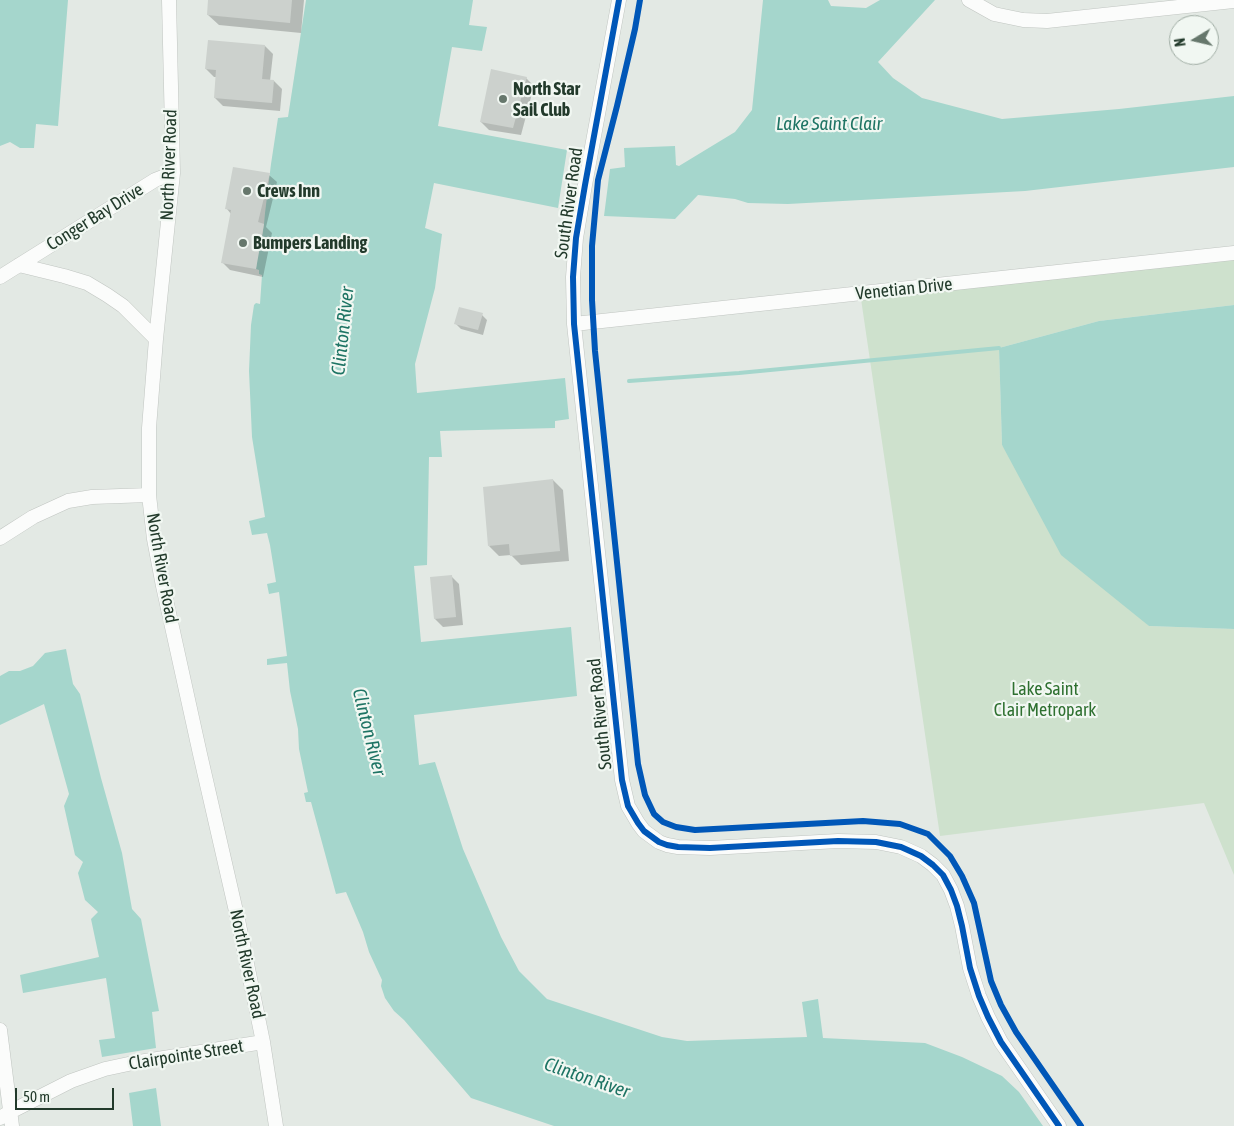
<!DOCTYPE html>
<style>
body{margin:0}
#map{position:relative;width:1234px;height:1126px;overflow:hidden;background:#e3e9e4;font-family:"Asap Condensed",sans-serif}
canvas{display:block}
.north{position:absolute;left:1169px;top:15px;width:50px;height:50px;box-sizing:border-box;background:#f1f7f2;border:1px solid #9eaba2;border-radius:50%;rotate:261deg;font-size:14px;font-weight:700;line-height:20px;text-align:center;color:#223a2b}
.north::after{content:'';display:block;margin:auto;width:18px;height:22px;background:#66776c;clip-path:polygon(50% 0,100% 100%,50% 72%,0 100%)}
.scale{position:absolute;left:15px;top:1088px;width:99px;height:22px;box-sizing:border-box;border:2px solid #223a2b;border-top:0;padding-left:6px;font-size:15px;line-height:18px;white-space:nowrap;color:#223a2b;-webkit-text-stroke:4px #f1f7f2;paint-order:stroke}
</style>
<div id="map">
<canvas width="1234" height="1126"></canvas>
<div class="north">N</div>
<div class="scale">50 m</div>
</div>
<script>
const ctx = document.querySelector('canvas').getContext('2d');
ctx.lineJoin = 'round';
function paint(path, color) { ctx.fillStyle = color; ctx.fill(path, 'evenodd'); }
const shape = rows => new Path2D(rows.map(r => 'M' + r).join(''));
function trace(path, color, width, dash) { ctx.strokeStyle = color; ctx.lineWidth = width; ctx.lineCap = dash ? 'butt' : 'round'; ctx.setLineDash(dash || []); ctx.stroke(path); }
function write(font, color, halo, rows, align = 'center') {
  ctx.font = font + ' "Asap Condensed",sans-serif'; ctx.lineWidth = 4.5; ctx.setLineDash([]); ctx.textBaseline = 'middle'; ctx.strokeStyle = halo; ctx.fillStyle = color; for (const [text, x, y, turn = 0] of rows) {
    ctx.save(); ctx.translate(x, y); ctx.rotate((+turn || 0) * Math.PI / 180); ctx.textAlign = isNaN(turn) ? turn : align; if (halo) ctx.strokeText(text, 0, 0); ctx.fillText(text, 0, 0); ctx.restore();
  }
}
const green = shape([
 [1234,258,1234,305,1099,321,999,348,1002,445,1149,626,1234,629,1234,875,1204,803,940,836,861,299]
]);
const water = shape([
 [0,0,68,0,58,126,36,124,34,148,20,148,10,142,0,146],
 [306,0,473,0,469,25,487,27,482,51,452,47,438,126,567,150,558,208,434,183,425,228,442,234,435,288,415,364,417,393,565,378,569,419,555,421,555,428,440,431,442,457,429,457,427,565,414,566,421,642,571,627,577,696,414,715,419,765,435,762,463,849,501,937,519,971,547,999,662,1037,687,1041,807,1037,802,1002,818,999,823,1038,925,1043,962,1057,1002,1076,1019,1092,1043,1126,554,1126,471,1098,404,1020,394,1011,385,998,381,986,382,980,369,952,363,932,346,892,336,894,311,802,306,802,304,793,308,792,299,749,298,729,290,691,287,663,267,665,267,659,287,656,279,592,269,594,267,584,276,582,270,545,267,533,252,535,249,521,265,517,252,437,249,371,251,325,254,305,256,303,260,304,262,275,259,274,259,270,256,269,258,249,261,244,264,224,265,213,271,164,278,118,288,117],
 [763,0,828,0,831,6,866,8,880,0,935,0,878,62,893,78,922,98,1002,119,1119,109,1234,96,1234,167,1025,191,788,204,748,203,735,199,698,195,675,219,604,216,610,169,625,167,624,148,675,146,676,165,679,166,735,132,752,110],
 [1234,305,1234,629,1149,626,1061,555,1002,445,999,348,1099,321],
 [66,649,73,684,80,694,101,778,122,853,132,909,141,919,159,1011,152,1012,156,1048,102,1057,99,1040,115,1038,106,978,23,993,20,975,99,957,91,919,98,912,85,900,78,873,83,862,75,855,64,806,69,794,44,704,0,725,0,676,9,671,20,671,33,666,45,653],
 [156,1088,161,1126,133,1126,129,1093]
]);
const shadow = shape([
 [210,0,304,0,301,33,219,25,208,15],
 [265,46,273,54,270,81,274,81,282,89,280,111,223,106,215,98,217,77,214,77,206,69],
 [526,78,534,86,521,135,489,130,481,122],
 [269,175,277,182,266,227,272,233,263,277,230,270,222,262,231,214,227,209],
 [482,315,487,320,483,335,461,329,456,324],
 [553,480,563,490,569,561,521,565,511,555,499,556,489,546],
 [451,576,459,584,463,625,443,627,435,619,431,578]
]);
const stream = shape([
 [629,381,739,373,999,348]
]);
const building = shape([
 [208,0,292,0,290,23,207,15],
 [208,40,265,45,262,79,274,80,272,103,214,98,216,70,205,69],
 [491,69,527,77,513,128,480,122],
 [233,167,270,173,258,222,264,224,256,269,221,263,231,210,225,209],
 [459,307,483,313,478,330,454,324],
 [553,479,560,551,510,556,509,544,488,546,483,487],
 [452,575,456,617,434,619,430,577]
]);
const minor = shape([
 [169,0,173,173,156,339,149,428,149,495,154,539,163,586,200,754,238,920,263,1042,276,1126],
 [619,0,585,185,576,238,573,277,574,324,622,780,628,806,638,823,644,831,659,842,667,845,678,847,710,848,838,841,876,842,901,847,921,856,933,865,943,875,951,890,957,906,962,926,970,968,979,996,988,1017,1001,1042,1059,1126],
 [969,0,994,14,1023,20,1047,21,1234,1],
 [19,265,64,276,87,283,107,295,123,306,156,339],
 [0,277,155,180,173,173],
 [574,324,1234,253],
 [0,538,33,517,68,501,92,497,149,495],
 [0,1030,12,1126],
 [0,1118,10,1112,71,1081,105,1069,133,1063,263,1042]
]);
const cycleway = shape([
 [619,0,585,185,576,238,573,277,574,324,622,780,628,806,638,823,644,831,659,842,667,845,678,847,710,848,838,841,876,842,901,847,921,856,933,865,943,875,951,890,957,906,962,926,970,968,979,996,988,1017,1001,1042,1059,1126],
 [640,0,635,29,617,106,598,180,592,246,592,300,595,351,638,764,645,795,654,814,663,822,676,827,695,830,863,821,900,824,928,834,950,856,962,876,974,903,991,981,1001,1005,1016,1032,1081,1126]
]);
const markers = [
 [503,99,5,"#66776c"],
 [247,191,5,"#66776c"],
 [243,243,5,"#66776c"]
];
const poiNames = [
 ["North Star",513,89],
 ["Sail Club",513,110],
 ["Crews Inn",257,191],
 ["Bumpers Landing",253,243]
];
const streetNames = [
 ["North River Road",169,165,-88],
 ["South River Road",569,203,-82],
 ["Conger Bay Drive",95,217,-32],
 ["Venetian Drive",904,289,-6],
 ["North River Road",162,568,80],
 ["South River Road",600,714,-96],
 ["North River Road",247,964,78],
 ["Clairpointe Street",186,1055,-9]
];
const parkNames = [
 ["Lake Saint",1045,689],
 ["Clair Metropark",1045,710]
];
const waterNames = [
 ["Lake Saint Clair",829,124],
 ["Clinton River",343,331,-84],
 ["Clinton River",369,732,76],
 ["Clinton River",587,1078,19]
];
paint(green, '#cee1cd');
paint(water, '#a5d6cc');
paint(shadow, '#0003');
trace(stream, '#a5d6cc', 4);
paint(building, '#ccd1cd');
trace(minor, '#c0c5c1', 15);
trace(minor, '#fbfcfb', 14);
trace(cycleway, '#0057b8', 6);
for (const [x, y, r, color] of markers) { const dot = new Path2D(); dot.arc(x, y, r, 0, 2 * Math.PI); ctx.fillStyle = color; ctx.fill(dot); trace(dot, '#f1f7f2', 2); }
write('bold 18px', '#223a2b', '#f1f7f2', poiNames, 'left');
write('18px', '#223a2b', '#f1f7f2', streetNames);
write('18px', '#2e7030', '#f1f7f2', parkNames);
write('italic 19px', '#1e7464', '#f1f7f2', waterNames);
</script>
